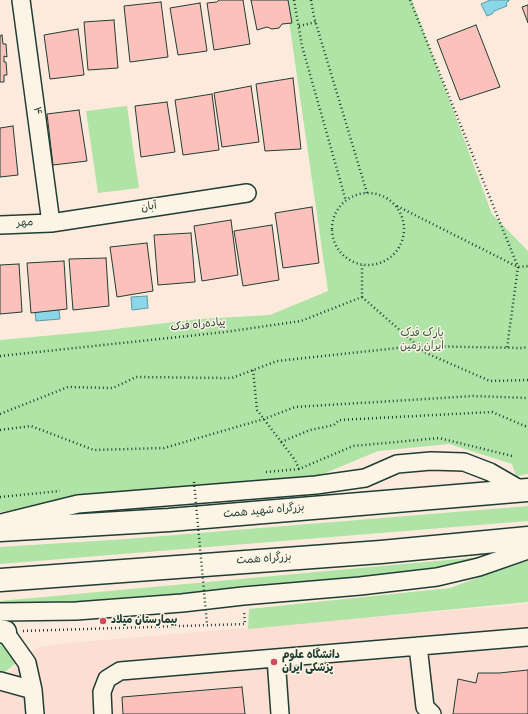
<!DOCTYPE html>
<meta charset="utf-8">
<style>
body{margin:0}
canvas{display:block;background:#fcebdd}
</style>
<canvas width="528" height="714"></canvas>
<script>
const ctx = document.querySelector('canvas').getContext('2d');
ctx.lineJoin = 'round';
function paint(path, color) { ctx.fillStyle = color; ctx.fill(path, 'evenodd'); }
const shape = rows => new Path2D(rows.map(r => 'M' + r).join(''));
function trace(path, color, width, dash) { ctx.strokeStyle = color; ctx.lineWidth = width; ctx.lineCap = dash ? 'butt' : 'round'; ctx.setLineDash(dash || []); ctx.stroke(path); }
function write(font, color, halo, rows, align = 'center') {
  ctx.font = font + ' "Gochi Hand","Playpen Sans Arabic",sans-serif'; ctx.lineWidth = 3; ctx.setLineDash([]); ctx.textBaseline = 'middle'; ctx.strokeStyle = halo; ctx.fillStyle = color; for (const [text, x, y, turn = 0] of rows) {
    ctx.save(); ctx.translate(x, y); ctx.rotate((+turn || 0) * Math.PI / 180); ctx.textAlign = isNaN(turn) ? turn : align; if (halo) ctx.strokeText(text, 0, 0); ctx.fillText(text, 0, 0); ctx.restore();
  }
}
const built = shape([
 [528,604,528,714,0,714,0,685,3,678,38,647,68,643]
]);
const green = shape([
 [286,0,412,0,492,214,528,251,528,474,516,476,512,464,449,444,378,451,309,480,63,503,0,512,0,340,98,331,200,319,270,315,328,291],
 [127,106,139,188,98,193,86,111],
 [528,506,528,521,0,564,0,547,126,539],
 [502,555,448,569,161,598,0,608,0,601],
 [528,559,528,602,248,629,249,609,450,588],
 [0,637,16,654,16,663,1,675,0,674]
]);
const water = shape([
 [490,0,509,0,509,1,506,3,507,6,494,11,492,14,487,16,481,4,490,0],
 [147,296,148,308,132,310,131,297,147,296],
 [59,310,60,319,36,321,35,312,59,310]
]);
const building = shape([
 [219,0,243,0,250,44,214,50,207,3,217,2,219,0],
 [251,0,288,0,292,23,282,24,279,28,272,29,267,27,257,30,251,0],
 [161,2,168,57,130,62,124,6,161,2],
 [200,3,207,51,178,55,170,8,200,3],
 [528,5,528,23,522,7,528,5],
 [114,20,118,68,88,70,84,22,114,20],
 [476,25,500,87,460,100,437,40,476,25],
 [78,29,84,75,50,79,44,35,78,29],
 [2,35,3,44,6,44,7,57,4,56,4,62,6,62,7,75,4,75,4,82,0,82,0,36,2,35],
 [293,78,301,149,265,151,256,84,293,78],
 [251,86,259,142,222,147,214,93,251,86],
 [212,94,219,150,183,155,175,100,212,94],
 [167,102,175,152,141,157,135,106,167,102],
 [79,110,87,161,53,165,47,114,79,110],
 [13,126,18,175,0,177,0,128,13,126],
 [312,207,319,263,283,268,275,213,312,207],
 [231,220,238,275,202,281,194,226,231,220],
 [272,225,279,280,243,286,234,231,272,225],
 [191,233,195,282,158,285,154,235,191,233],
 [147,243,153,291,117,297,110,247,147,243],
 [106,258,109,306,73,310,69,259,106,258],
 [64,261,67,309,31,313,27,263,64,261],
 [19,264,22,312,0,314,0,265,19,264],
 [528,670,528,714,453,714,458,679,476,683,478,673,499,673,528,670],
 [242,687,245,714,123,714,122,697,242,687]
]);
const path = shape([
 [294,0,302,46,346,201],
 [311,0,314,17,367,193],
 [410,0,518,267,507,348],
 [299,26,316,22],
 '332 229a36 36 0 1 1 72 0a36 36 0 1 1-72 0Z',
 [397,206,518,267,528,266],
 [362,297,426,353,490,381,528,380],
 [0,356,225,332,301,321,362,297,362,265],
 [253,370,257,410,295,460,299,469,353,446,439,438,512,456],
 [0,414,68,387,113,388,136,377,232,378,277,361,416,346,522,348,528,347],
 [0,430,31,426,94,450,164,448,264,419,295,407,473,396,528,398],
 [281,442,310,430,334,425,339,420,492,412,525,426,528,426],
 [266,472,299,469],
 [0,497,60,491],
 [23,631,245,624,244,611]
]);
const minor = shape([
 [21,0,51,223],
 [0,225,51,223,247,193],
 [1,523,78,504,316,485,365,478,397,464,431,461,464,462,490,472,523,491],
 [0,612,76,611,182,603,243,596,360,586,437,577,479,567,528,550],
 [5,632,27,663,33,690,35,714],
 [418,646,425,707,432,714],
 [276,658,280,714],
 [0,681,33,690],
 [103,714,102,692,107,679,120,671,528,637]
]);
const major = shape([
 [0,631,5,632]
]);
const highway = shape([
 [0,530,169,520,528,490],
 [0,580,381,552,528,538]
]);
const pathBridge = shape([
 [194,482,207,624]
]);
const markers = [
 [103,621,4,"#d1495b"],
 [274,662,4,"#d1495b"]
];
const streetNames = [
 ["۴",36,111,82],
 ["آبان",149,208,-9],
 ["مهر",25,224,-2],
 ["پیاده‌راه فدک",198,326,-6],
 ["بزرگراه شهید همت",264,512,-5],
 ["بزرگراه همت",264,560,-4]
];
const parkNames = [
 ["پارک فدک",422,334],
 ["ایران زمین",422,347]
];
const poiNames = [
 ["بیمارستان میلاد",111,621],
 ["دانشگاه علوم",282,656],
 ["پزشکی ایران",282,669]
];
paint(built, '#fcded3');
paint(green, '#afe4a6');
paint(water, '#8bd7ea');
trace(water, '#6099a1', 1);
paint(building, '#fdc1bc');
trace(building, '#1f3d34', 1);
trace(minor, '#1f3d34', 20);
trace(major, '#1f3d34', 25);
trace(highway, '#1f3d34', 25);
trace(path, '#1f3d34', 2.5, [1, 3]);
trace(minor, '#fcf5e5', 17);
trace(major, '#fcf5e5', 22);
trace(highway, '#fcf5e5', 22);
trace(pathBridge, '#1f3d34', 2.5, [1, 3]);
for (const [x, y, r, color] of markers) { const dot = new Path2D(); dot.arc(x, y, r, 0, 2 * Math.PI); ctx.fillStyle = color; ctx.fill(dot); trace(dot, '#fcf5e5', 1.5); }
write('11px', '#1f3d34', '#fcf5e5', streetNames);
write('11px', '#3c5e4b', '#fcf5e5', parkNames);
write('bold 11px', '#1f3d34', '#fcf5e5', poiNames, 'left');
</script>
